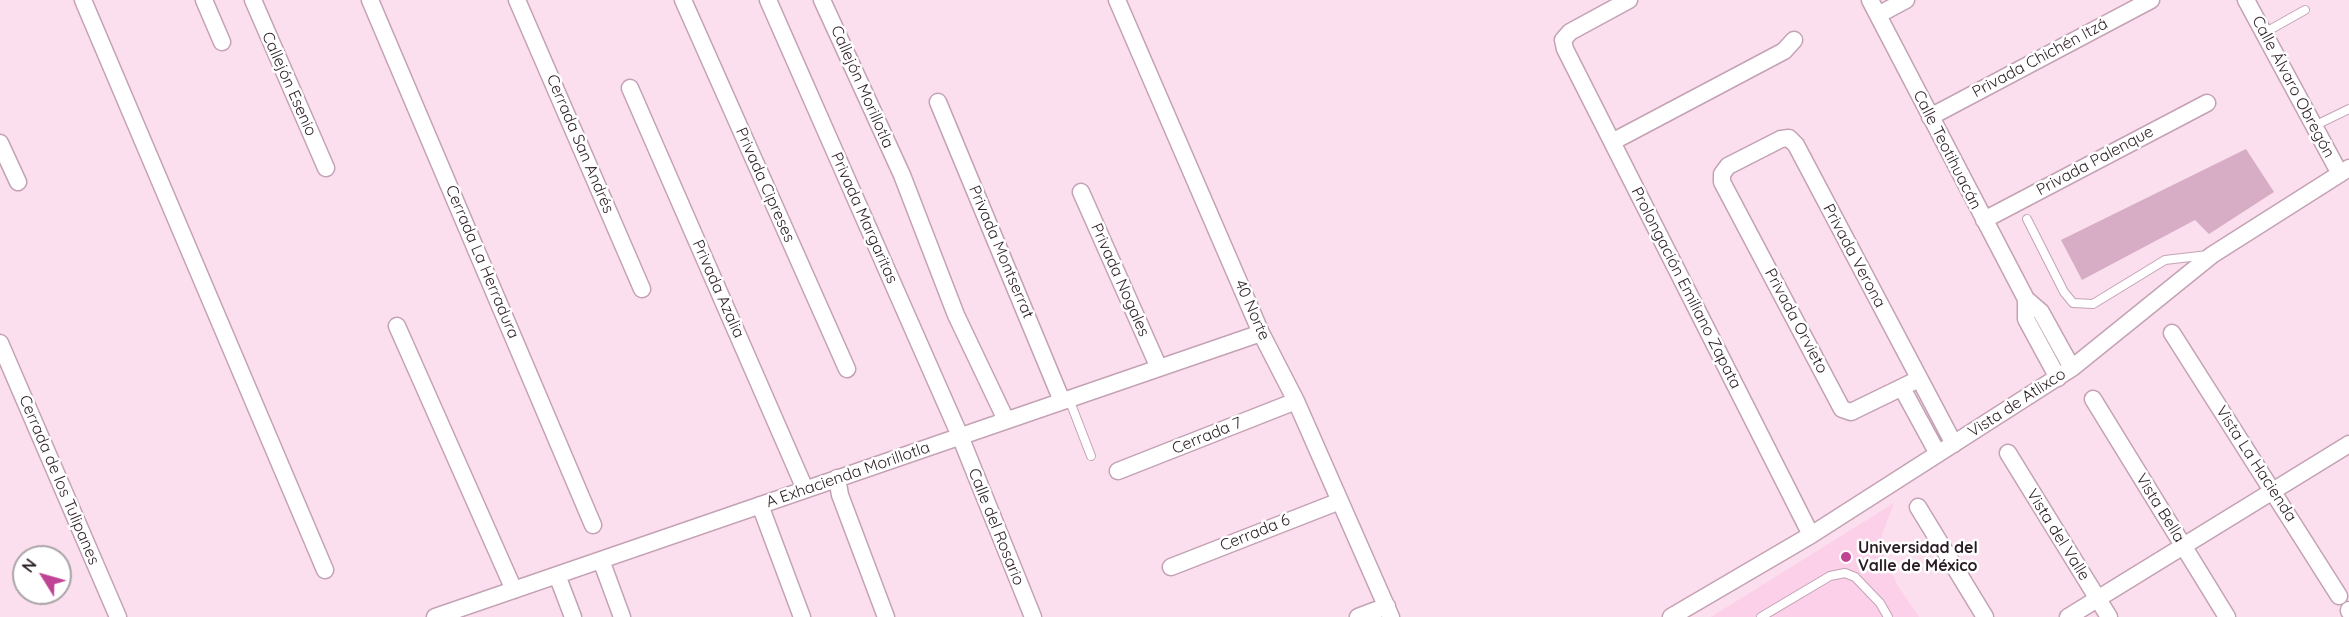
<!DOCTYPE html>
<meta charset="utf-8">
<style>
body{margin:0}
#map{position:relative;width:2349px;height:617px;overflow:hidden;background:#fcdfef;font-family:Quicksand,sans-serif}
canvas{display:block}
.north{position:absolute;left:12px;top:545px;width:60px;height:60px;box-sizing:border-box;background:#fff;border:2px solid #aaa5a7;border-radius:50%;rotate:307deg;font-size:16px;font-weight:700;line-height:24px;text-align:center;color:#2a1d24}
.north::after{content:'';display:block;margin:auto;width:21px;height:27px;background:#bf4496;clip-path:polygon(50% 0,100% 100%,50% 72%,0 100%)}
</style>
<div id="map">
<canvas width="2349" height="617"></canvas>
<div class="north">N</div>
</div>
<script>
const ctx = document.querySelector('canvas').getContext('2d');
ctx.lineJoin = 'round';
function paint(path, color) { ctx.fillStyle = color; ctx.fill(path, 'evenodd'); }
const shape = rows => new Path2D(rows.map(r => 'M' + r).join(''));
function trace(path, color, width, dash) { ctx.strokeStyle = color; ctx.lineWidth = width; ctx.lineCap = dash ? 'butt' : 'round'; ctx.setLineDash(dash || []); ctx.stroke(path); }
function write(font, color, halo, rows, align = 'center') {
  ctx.font = font + ' Quicksand,sans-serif'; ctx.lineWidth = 5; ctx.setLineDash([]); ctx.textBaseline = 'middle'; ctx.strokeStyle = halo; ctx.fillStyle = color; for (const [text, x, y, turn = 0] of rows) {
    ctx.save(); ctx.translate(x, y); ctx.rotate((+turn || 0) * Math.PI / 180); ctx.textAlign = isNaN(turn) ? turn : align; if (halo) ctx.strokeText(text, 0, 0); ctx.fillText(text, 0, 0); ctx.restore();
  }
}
const built = shape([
 [1894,503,1882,535,1882,552,1898,586,1919,617,1711,617]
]);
const green = shape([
 [2246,149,2274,192,2209,234,2195,220,2082,280,2061,240]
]);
const service = shape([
 [2264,33,2305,10],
 [2314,126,2349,109],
 [2027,219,2064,292,2073,303,2093,304,2165,260,2208,255],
 [1069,399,1091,456],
 [1761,617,1830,576,1845,573,1855,577,1880,603,1888,617]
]);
const minor = shape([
 [83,0,325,570],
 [204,0,222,42],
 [253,0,326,168],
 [370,0,593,525],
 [517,0,642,289],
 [683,0,847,369],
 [768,0,960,436,1033,617],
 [822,0,902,175,956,315,1006,420],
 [1117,0,1261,333,1296,401,1391,617],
 [1629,0,1570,32,1563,40,1565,49,1811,535],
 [1870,0,2026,299,2041,312,2072,368],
 [2246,0,2340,174],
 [1878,15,1906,0],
 [630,88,805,489],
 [938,102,1062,401],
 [1930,117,2151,0],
 [1612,142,1784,51,1794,40],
 [0,143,18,182],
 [1081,192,1159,368],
 [1984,220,2207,103],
 [2026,299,2026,319,2058,378],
 [397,326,514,590],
 [2172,333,2339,596],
 [0,343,118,617],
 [1919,379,1851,412,1842,409,1722,182,1722,174,1728,166,1781,139,1789,138,1796,145,1954,444],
 [1902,388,1938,454],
 [2093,399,2227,617],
 [2008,453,2109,617],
 [1118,471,1296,401],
 [837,478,840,495,886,617],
 [760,505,802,617],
 [1918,507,1985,617],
 [601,560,622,617],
 [1171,567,1340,501],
 [557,575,573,617],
 [2349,610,2349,611],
 [435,617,1261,333],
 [1358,617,1387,606],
 [1671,617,1811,535,2072,368,2212,255,2349,168],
 [2068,617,2349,444]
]);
const markers = [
 [1846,557,6,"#bf4496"]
];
const streetNames = [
 ["Privada Chichén Itzá",2040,58,-28],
 ["Callejón Esenio",289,84,66],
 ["Callejón Morillotla",862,87,66],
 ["Calle Álvaro Obregón",2293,87,62],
 ["Cerrada San Andrés",580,144,67],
 ["Calle Teotihuacán",1947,150,63],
 ["Privada Palenque",2095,161,-28],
 ["Privada Cipreses",765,185,66],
 ["Privada Margaritas",864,218,66],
 ["Privada Montserrat",1001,252,67],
 ["Privada Verona",1854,256,62],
 ["Cerrada La Herradura",482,262,67],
 ["Privada Nogales",1120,280,66],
 ["Prolongación Emiliano Zapata",1686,288,63],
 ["Privada Azalia",718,289,66],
 ["40 Norte",1252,310,66],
 ["Privada Orvieto",1796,321,62],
 ["Vista de Atlixco",2017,403,-33],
 ["Cerrada 7",1207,436,-22],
 ["Vista La Hacienda",2256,464,57],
 ["A Exhacienda Morillotla",848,475,-19],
 ["Cerrada de los Tulipanes",59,480,67],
 ["Vista Bella",2160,508,58],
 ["Calle del Rosario",996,527,68],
 ["Cerrada 6",1255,533,-22],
 ["Vista del Valle",2058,535,58]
];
const poiNames = [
 ["Universidad del",1858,548],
 ["Valle de México",1858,566]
];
paint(built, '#fbd0e8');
paint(green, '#d6adc4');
trace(service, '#c4a2b5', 10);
trace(minor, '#c4a2b5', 19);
trace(service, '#fff', 8);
trace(minor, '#fff', 16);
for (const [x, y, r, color] of markers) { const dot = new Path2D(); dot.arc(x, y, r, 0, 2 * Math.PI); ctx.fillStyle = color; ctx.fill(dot); trace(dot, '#fff', 2); }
write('16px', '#2a1d24', '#fff', streetNames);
write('bold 16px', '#2a1d24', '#fff', poiNames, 'left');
</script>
